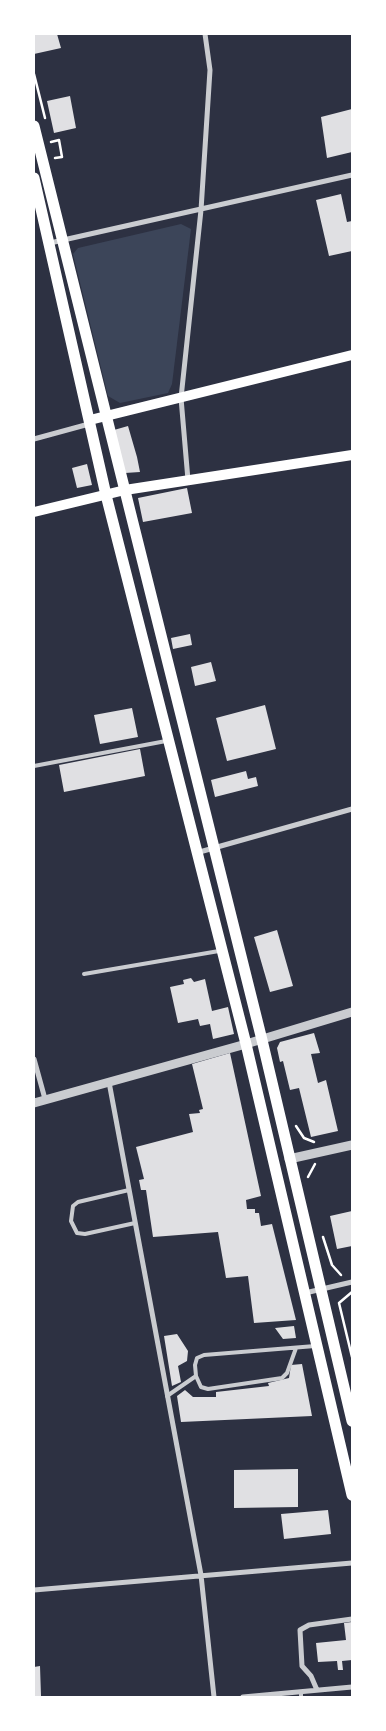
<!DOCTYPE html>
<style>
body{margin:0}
#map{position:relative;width:386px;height:1731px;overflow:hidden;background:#2d3142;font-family:Signika,sans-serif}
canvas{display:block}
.frame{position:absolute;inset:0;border:35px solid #fff;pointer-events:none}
</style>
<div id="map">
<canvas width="386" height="1731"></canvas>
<div class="frame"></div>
</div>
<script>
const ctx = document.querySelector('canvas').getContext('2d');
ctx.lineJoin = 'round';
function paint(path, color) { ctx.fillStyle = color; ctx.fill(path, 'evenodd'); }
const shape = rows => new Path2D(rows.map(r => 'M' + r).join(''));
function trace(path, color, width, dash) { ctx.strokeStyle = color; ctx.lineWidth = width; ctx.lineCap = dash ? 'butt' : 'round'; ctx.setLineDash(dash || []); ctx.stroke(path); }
const green = shape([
 [181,224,191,229,172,384,168,393,120,403,108,396,73,254,78,248]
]);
const building = shape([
 [34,34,57,34,61,48,34,54],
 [70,96,76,128,54,133,47,101],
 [352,109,352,152,327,158,321,117],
 [341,194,347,222,352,221,352,251,329,256,316,200],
 [128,426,137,457,140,472,125,473,114,430],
 [87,464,92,485,77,488,72,468],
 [187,488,192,513,143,522,138,498],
 [190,634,192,645,173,649,171,638],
 [211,662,216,681,195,686,191,667],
 [265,705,276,749,227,761,216,718],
 [132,708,138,737,100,744,94,715],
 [140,749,145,776,64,792,59,765],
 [246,771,248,779,256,777,258,786,215,797,211,780],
 [277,930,293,986,270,992,254,937],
 [191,978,194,982,205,979,212,1011,228,1007,234,1034,213,1039,210,1024,200,1026,198,1019,178,1023,170,987,184,984,183,980],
 [314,1033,320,1053,311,1054,318,1083,326,1080,338,1131,311,1137,299,1088,290,1090,283,1061,280,1062,277,1048,280,1042],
 [230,1053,261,1196,246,1200,247,1209,255,1209,255,1213,259,1213,261,1226,272,1224,296,1320,254,1323,248,1276,226,1278,218,1232,153,1237,146,1190,141,1190,139,1180,144,1179,136,1147,193,1132,189,1114,200,1113,199,1110,203,1109,192,1064],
 [352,1211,352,1246,337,1249,330,1216],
 [294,1326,296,1338,283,1339,275,1328],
 [177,1334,188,1351,187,1361,178,1366,181,1382,172,1386,164,1336],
 [302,1364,312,1416,181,1422,177,1396,185,1390,193,1397,216,1397,216,1392,269,1386,268,1383,289,1378,291,1365],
 [298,1469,298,1507,234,1508,234,1470],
 [328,1510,331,1534,284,1539,281,1514],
 [352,1622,352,1660,342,1661,343,1670,338,1670,337,1661,318,1662,316,1643,346,1640,344,1623],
 [40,1666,41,1696,34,1696,34,1667]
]);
const path = shape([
 [34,74,45,118],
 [51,142,59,140,62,157,55,158],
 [296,1126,304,1138,314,1142],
 [308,1177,315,1164],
 [323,1237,332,1265,341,1275],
 [352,1292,339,1303,352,1357]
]);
const service = shape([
 [34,766,166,741],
 [84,974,219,951],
 [129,1190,78,1202,73,1206,71,1221,77,1233,85,1234,135,1223],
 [196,1376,201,1387,208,1389,282,1378,287,1373,296,1348],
 [167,1396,196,1376,195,1365,197,1358,204,1355,315,1346],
 [301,1692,301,1697]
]);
const minor = shape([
 [50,243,352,175],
 [34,439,89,424],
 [188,480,181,398,201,210,210,70,205,34],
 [196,853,352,809],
 [34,1059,45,1099],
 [109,1082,201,1575,214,1697],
 [305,1293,352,1282],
 [34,1590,352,1563],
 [317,1690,311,1676,302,1666,300,1630,309,1625,352,1619],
 [243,1697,352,1687]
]);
const tertiary = shape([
 [34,1103,246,1044,352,1012],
 [289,1159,352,1145]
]);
const secondary = shape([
 [90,420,352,355],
 [34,512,125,490,352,455]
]);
const trunk = shape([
 [34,126,262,1040,352,1421],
 [34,178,106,495,246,1044,352,1495]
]);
paint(green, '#3c4559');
paint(building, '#e0e0e3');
trace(path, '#fff', 2.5);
trace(service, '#caccd0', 4);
trace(minor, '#caccd0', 5);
trace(tertiary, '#caccd0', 9);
trace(secondary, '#fff', 10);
trace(trunk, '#fff', 11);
</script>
